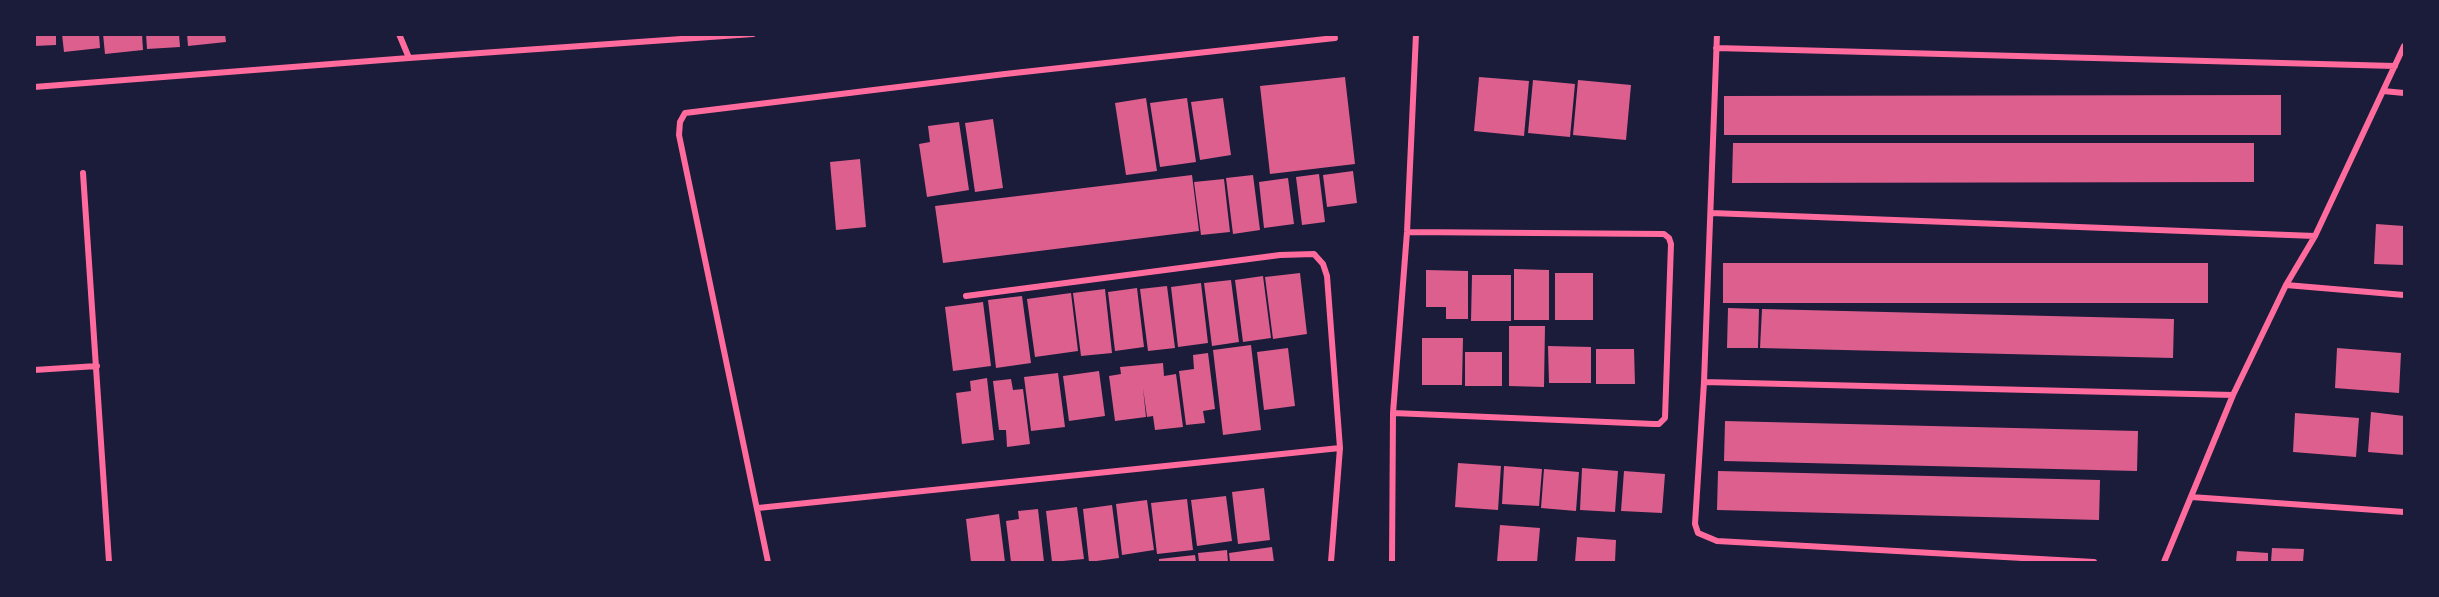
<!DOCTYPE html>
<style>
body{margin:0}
#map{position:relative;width:2439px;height:597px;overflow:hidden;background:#1b1b3a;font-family:Merriweather,serif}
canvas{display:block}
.frame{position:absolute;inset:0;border:36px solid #1b1b3a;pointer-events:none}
</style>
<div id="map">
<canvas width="2439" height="597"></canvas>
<div class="frame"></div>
</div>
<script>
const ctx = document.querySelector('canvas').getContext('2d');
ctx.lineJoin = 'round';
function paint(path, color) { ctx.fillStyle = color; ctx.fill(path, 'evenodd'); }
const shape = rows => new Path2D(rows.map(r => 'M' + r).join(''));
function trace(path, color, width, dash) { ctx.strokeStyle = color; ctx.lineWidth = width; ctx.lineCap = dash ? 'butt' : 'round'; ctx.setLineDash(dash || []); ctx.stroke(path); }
const building = shape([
 [34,34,56,34,56,45,34,46],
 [62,34,99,34,100,48,64,52],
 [103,34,142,34,143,50,105,54],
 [146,34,179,34,180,47,147,49],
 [187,34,225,34,226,42,188,46],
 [1345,77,1355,164,1270,174,1260,86],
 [1479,77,1529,81,1524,136,1474,131],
 [1533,80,1575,84,1570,137,1528,133],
 [1578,80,1631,85,1626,140,1573,135],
 [2281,95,2281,135,1724,135,1724,96],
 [1146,98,1157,171,1126,175,1115,103],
 [1187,98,1196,162,1160,167,1150,103],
 [1223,98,1231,155,1200,160,1191,102],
 [993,119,1003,188,975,192,965,123],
 [959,122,969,190,927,197,919,144,930,142,928,126],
 [1733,143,2254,143,2254,182,1732,183],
 [860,159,866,227,836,230,830,162],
 [1353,171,1357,203,1327,207,1323,175],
 [1319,174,1325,222,1302,225,1296,177],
 [1192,175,1199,231,943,263,935,206],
 [1253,175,1260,230,1233,234,1226,178],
 [1288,178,1294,224,1264,228,1259,182],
 [1224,179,1230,232,1201,235,1194,182],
 [2376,224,2404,226,2404,265,2374,264],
 [1723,263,2208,263,2208,303,1723,303],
 [1514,269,1549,270,1549,320,1514,320],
 [1426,270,1468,271,1468,319,1446,319,1446,307,1426,307],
 [1300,273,1307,334,1273,339,1265,277],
 [1555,273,1593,273,1593,320,1555,320],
 [1472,275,1511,275,1511,321,1471,321],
 [1263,276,1271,338,1243,342,1235,280],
 [1231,280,1239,342,1212,346,1204,283],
 [1201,283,1208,343,1178,347,1171,287],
 [1167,286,1175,348,1148,351,1140,289],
 [1137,288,1144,347,1115,351,1108,292],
 [1105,289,1112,353,1081,356,1073,293],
 [1071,293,1078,351,1035,357,1027,299],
 [1022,296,1031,363,996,368,988,300],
 [983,302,991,366,953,371,945,307],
 [1728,308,1759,309,1758,348,1727,348],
 [1762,309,2174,319,2173,358,1760,348],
 [1509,326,1545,326,1544,387,1509,386],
 [1422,338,1463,338,1462,385,1422,385],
 [1251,345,1261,430,1223,435,1213,350],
 [1548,346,1591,347,1591,383,1549,383],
 [1288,348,1295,406,1264,410,1257,352],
 [2337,348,2401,353,2399,393,2335,388],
 [1596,349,1634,349,1635,384,1596,384],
 [1465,352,1502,352,1502,386,1465,386],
 [1208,353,1215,409,1203,411,1205,423,1186,425,1179,371,1194,369,1193,355],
 [1163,363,1164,376,1176,374,1183,427,1155,430,1153,416,1147,417,1143,388,1146,417,1115,421,1109,376,1121,374,1120,367],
 [1099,371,1105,416,1069,421,1063,376],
 [1058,373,1065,427,1031,431,1024,377],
 [987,378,994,440,962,444,956,393,971,391,970,381],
 [1011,379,1013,390,1023,389,1030,444,1007,447,1006,430,999,430,993,381],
 [2371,412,2404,416,2404,455,2368,452],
 [2295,413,2359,418,2356,457,2293,452],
 [1725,421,2138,431,2137,471,1724,461],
 [1458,463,1501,466,1498,510,1455,507],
 [1504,466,1542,469,1539,506,1502,504],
 [1582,468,1618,471,1615,512,1580,510],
 [1544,469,1579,472,1576,511,1541,508],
 [1624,471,1665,474,1662,513,1621,511],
 [1718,471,2100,480,2099,520,1717,510],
 [1264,488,1270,540,1238,544,1232,492],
 [1226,496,1232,541,1197,546,1191,500],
 [1187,499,1193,550,1157,554,1151,503],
 [1147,500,1154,550,1122,555,1116,504],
 [1112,505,1119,558,1089,562,1083,509],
 [1077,507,1084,559,1052,562,1046,511],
 [1038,509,1044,562,1011,562,1006,521,1019,519,1018,511],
 [999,514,1005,562,971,562,966,519],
 [1500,525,1540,528,1537,562,1497,562],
 [1577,537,1616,540,1615,562,1575,562],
 [1272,547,1274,562,1230,562,1229,553],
 [2272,548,2304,549,2303,562,2271,562],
 [1227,550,1228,562,1199,562,1198,553],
 [2237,551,2268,553,2268,562,2236,562],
 [1195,555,1196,562,1159,562,1159,559]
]);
const minor = shape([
 [399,34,409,58,753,34],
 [1717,34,1704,382,1695,524,1698,533,1717,541,2094,562],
 [1716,48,2395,66],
 [34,87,409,58],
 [2383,91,2404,93],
 [83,173,109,562],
 [1711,213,2315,236],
 [2286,285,2404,295],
 [966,296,1280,255,1314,254,1323,264,1327,276,1340,448,1331,562],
 [34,370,97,366],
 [1704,382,2233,395],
 [1393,413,1654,424,1659,424,1665,418,1671,244,1669,238,1664,234,1407,232],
 [2191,497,2404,512],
 [758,508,1340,448],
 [768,562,679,135,680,122,685,113,1005,74,1335,38],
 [1392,562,1393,413,1407,232,1416,34],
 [2164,562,2233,395,2286,285,2315,236,2404,46]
]);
paint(building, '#dd5f8e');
trace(minor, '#ff6b9d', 6);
</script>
